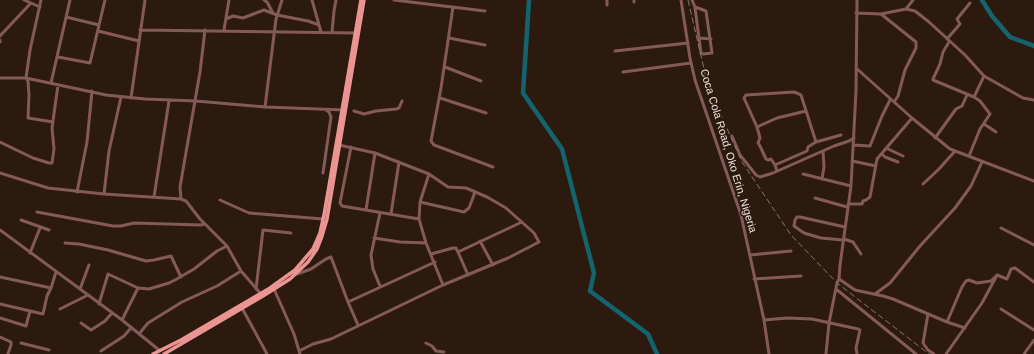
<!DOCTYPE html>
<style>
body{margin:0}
canvas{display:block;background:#2c1a0e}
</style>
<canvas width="1034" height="354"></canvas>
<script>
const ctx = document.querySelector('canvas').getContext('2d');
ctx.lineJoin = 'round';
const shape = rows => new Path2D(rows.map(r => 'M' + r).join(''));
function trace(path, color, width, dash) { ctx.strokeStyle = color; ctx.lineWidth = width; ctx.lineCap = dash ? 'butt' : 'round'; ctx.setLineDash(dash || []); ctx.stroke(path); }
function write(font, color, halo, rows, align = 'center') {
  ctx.font = font + ' Arial,sans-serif'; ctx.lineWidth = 3.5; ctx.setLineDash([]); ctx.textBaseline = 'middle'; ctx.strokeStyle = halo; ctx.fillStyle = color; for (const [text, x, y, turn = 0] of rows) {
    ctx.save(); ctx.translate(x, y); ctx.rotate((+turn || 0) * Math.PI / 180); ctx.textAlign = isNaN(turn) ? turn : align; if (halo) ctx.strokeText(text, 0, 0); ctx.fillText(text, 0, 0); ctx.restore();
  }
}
const river = shape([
 [529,0,523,93,562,149,594,273,590,291,648,334,657,354],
 [982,0,992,16,1010,37,1034,46]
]);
const minor = shape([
 [24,0,40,7],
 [41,0,30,50,26,78,28,81,29,95,28,118,53,122],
 [264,0,267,2,273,13],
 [312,0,321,32],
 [394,0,485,11],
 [681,0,690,58,695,80,741,215,764,320,769,354],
 [692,0,695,7,706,11,712,53,703,54,701,53,699,38],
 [634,2,634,0],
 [607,5,607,0],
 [453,7,441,88,431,141,434,145,493,167],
 [695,8,699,38,711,39],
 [906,9,913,0],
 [856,13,881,14,906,9,915,11,929,22,965,55,984,76,1023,98,1034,100],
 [881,14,916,42,916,48,905,70,898,96,894,102],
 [66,17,99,25],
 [226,19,233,16,243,18,264,10,277,15,308,21,319,25],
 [140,30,355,33],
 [224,30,229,0],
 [98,31,139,41],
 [332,32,334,11,336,0],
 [0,36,30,4],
 [449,38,485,45],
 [947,39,960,24,957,19,970,3],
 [0,40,0,42],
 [949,42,943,52,940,64,933,79,933,80,974,97,980,101,990,114,980,129,969,156],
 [615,51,688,43],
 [58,57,90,63,105,0],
 [445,67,481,81],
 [856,68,912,118,950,149,1034,181],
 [623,72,691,63],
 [0,78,26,78,106,95,145,99,196,101,265,107,344,110],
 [51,83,70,0],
 [974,97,984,76],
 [131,98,145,0],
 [440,98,486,113],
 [265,107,276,19,282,0],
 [354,111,364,114,376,111,396,109,399,108,402,101],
 [806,111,777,118,757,127,744,98,746,95,794,92,799,94,801,95,816,142],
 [984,124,996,132],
 [757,127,760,138,758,143,760,146,766,159,768,160,771,159,775,165],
 [732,136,740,155,756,175,760,177,773,173,834,146,849,141,854,138],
 [935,138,956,109,962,106,967,95],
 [0,142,33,158,49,163,52,163,54,149,52,128,58,85],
 [854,145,870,146,882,116,890,100],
 [351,147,340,203,342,206,419,219],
 [886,148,903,156],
 [882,154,885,157,898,162],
 [852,161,876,166],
 [777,171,775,165,807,151,808,147,816,142,841,135],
 [0,173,48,188,104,194,181,199,186,201,200,219,227,246,241,271,261,294],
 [323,173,331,117,329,112,326,110],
 [429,174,420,202,419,219,426,243,443,285],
 [803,174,851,186],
 [822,179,824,167,823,151],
 [923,184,939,169,955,151],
 [77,192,87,142,92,91],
 [104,194,109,151,121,97],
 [154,197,169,101],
 [815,198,847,207],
 [181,199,180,187,200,72,205,30],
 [220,200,249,213,323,219],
 [420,202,464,212,469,208,475,192],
 [848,204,862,204,863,201,866,200,870,197,877,159,912,118],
 [366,210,375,153],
 [37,212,113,226,121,226,134,223,201,225,204,224],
 [391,214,399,162],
 [21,220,49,230],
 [1001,228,1034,245],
 [0,230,122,320,159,350],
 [374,238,400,242,426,243],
 [844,239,853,242,861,254],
 [843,240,821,238,804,233,794,226,795,220,797,217,800,217,845,227],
 [480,241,493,265],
 [65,243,79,244,108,250,146,261,154,260,171,256,181,277],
 [458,252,468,275],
 [30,253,40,228],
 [431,254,453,248,456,248,458,252,522,222],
 [750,255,791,251],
 [297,274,311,269,326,259,331,257,348,302],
 [0,277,51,288,56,272],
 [754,279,801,276],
 [839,279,855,290,883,296,893,299,947,322,965,328],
 [380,286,373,269,371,255,380,213],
 [80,289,89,265],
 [256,289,263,230,291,233],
 [274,289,294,334,300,354],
 [836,289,916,354],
 [875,294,890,283,920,246,955,208,971,186,982,162],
 [0,304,43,314,47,296,51,288],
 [99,304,108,274,138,288,149,289,169,283,175,280,194,269,217,251,227,246],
 [242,308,267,354],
 [60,309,88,295],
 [1001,309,1034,330],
 [928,314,923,343,928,350,934,354],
 [0,318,26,326,30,311],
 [122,320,138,288],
 [764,320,787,318,812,319,858,329,860,330,856,348,857,354],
 [947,322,962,287,966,281,969,280,977,283,991,281,997,275,1007,279,1011,269,1015,268,1034,282],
 [81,323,91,330,105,321,112,313],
 [358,325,348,302,435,262],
 [139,334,148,323,182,302,217,286,241,271],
 [0,337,11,342,11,345,8,354],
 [21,343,49,350],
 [426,343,432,346,436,351,444,352],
 [101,351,124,336,131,328],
 [299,351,313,344,331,339,443,285,508,258,539,242,534,233,506,208,487,197,466,188,448,187,429,174,375,153,339,145],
 [826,354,829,323,837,283,839,279,840,265,851,186,856,91,857,0],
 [946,354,982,303,996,277],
 [1024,354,1034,340]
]);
const major = shape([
 [153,354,181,340,270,288,295,270,313,249,320,233,324,215,361,0],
 [164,354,263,296,290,279,308,262,317,249,322,236,327,219,364,0]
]);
const rail = shape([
 [688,0,708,86,742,162,791,235,837,283,929,354]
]);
const streetNames = [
 ["Coca Cola Road, Oko Erin, Nigeria",728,151,73]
];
trace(river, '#13646e', 4.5);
trace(minor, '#845a59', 3);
trace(major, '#eb9593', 3.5);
trace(rail, '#86776c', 1, [6, 3]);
write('11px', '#f1e4dc', '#2c1a0e', streetNames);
</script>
